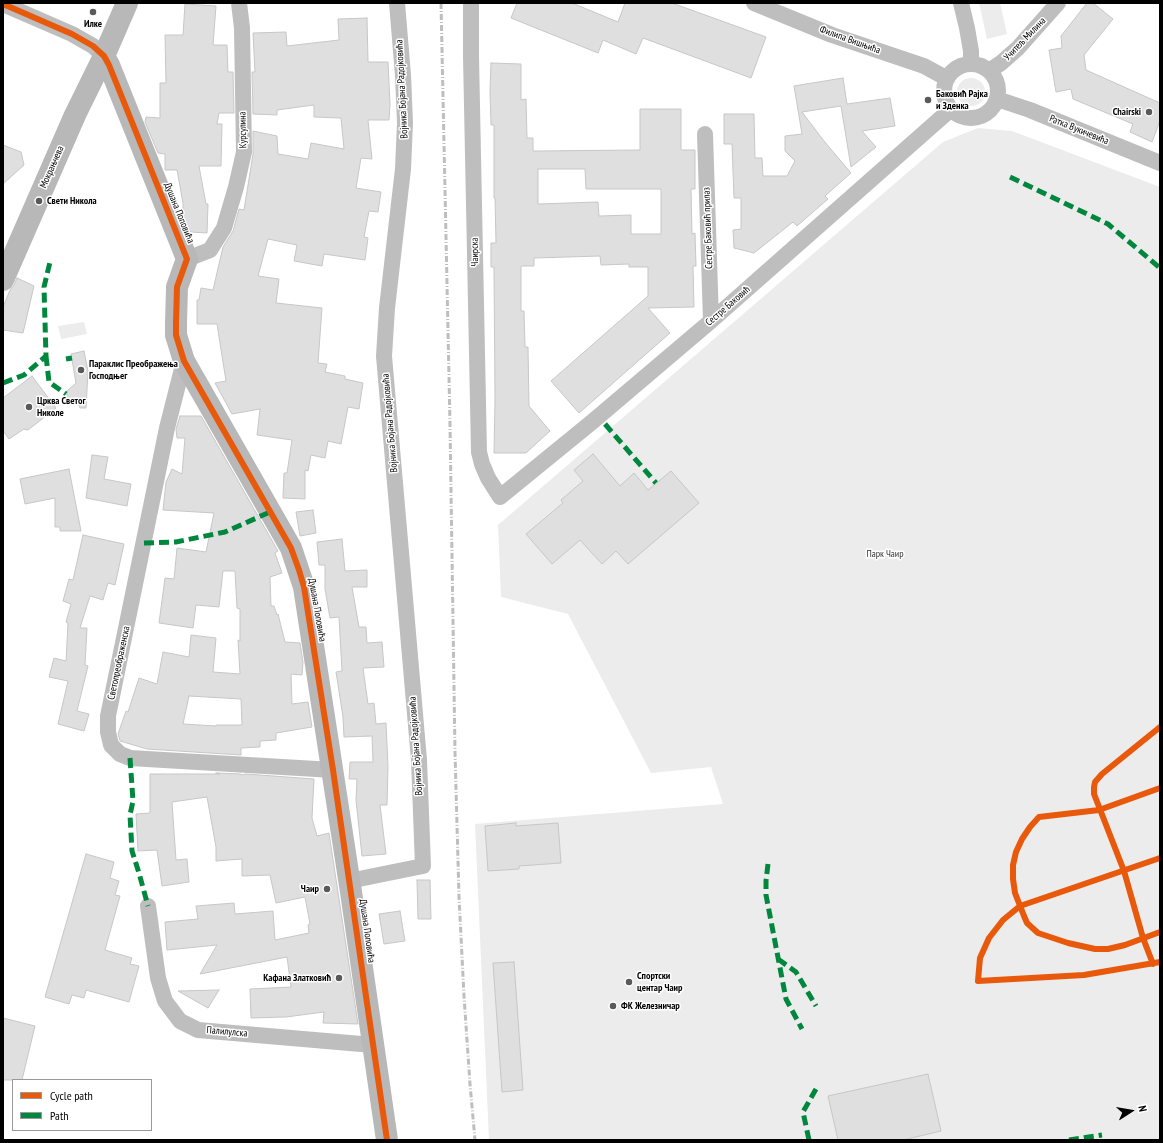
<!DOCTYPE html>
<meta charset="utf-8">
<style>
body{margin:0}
#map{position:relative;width:1163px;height:1143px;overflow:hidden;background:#fff;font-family:"PT Sans Narrow",sans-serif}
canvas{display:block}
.frame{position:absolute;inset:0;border:4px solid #000;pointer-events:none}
.legend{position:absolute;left:12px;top:1079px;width:140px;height:52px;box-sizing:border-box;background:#fff;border:1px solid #999;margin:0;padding:5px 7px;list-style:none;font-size:12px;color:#000}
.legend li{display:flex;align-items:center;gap:8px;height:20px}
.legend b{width:20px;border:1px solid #999}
.north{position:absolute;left:1111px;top:1091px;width:40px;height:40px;-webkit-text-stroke:3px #fff;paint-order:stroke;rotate:78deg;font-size:11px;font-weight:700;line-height:16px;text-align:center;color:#000}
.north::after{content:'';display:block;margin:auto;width:14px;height:18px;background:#000;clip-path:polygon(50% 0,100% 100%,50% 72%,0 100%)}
</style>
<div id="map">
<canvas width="1163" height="1143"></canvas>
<div class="frame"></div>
<ul class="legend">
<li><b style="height:5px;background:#e8590c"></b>Cycle path</li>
<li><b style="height:5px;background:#00873e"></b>Path</li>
</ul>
<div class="north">N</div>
</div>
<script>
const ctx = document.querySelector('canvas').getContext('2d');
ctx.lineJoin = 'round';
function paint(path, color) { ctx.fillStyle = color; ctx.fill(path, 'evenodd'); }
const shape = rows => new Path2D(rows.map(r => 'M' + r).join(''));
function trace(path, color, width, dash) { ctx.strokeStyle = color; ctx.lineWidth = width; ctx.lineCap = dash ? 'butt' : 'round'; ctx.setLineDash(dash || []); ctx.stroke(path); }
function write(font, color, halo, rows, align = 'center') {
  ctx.font = font + ' "PT Sans Narrow",sans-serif'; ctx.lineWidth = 3; ctx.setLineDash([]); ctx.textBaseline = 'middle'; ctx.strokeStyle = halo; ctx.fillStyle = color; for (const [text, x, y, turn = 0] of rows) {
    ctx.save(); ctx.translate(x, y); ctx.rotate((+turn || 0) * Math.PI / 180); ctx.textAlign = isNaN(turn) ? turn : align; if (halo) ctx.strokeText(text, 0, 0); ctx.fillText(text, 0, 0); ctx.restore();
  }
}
const green = shape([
 [979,3,1000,3,1007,34,987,39],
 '957 92a14 14 0 1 1 28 0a14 14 0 1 1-28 0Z',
 [978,128,1012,131,1160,187,1160,1140,489,1140,475,824,723,804,711,767,651,773,568,614,501,597,498,525,943,142],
 [84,322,87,334,61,339,58,326]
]);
const building = shape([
 [517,3,572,3,618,22,625,3,672,3,766,37,751,78,643,38,636,54,603,40,598,53,511,18,517,3],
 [1087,3,1093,3,1113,19,1084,55,1086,70,1160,103,1160,121,1152,142,1130,132,1133,124,1073,99,1071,89,1056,92,1049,50,1062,48,1061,36,1087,3],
 [185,4,216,6,213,45,227,45,228,72,233,72,234,113,219,113,217,124,222,124,221,166,199,166,206,204,208,204,207,233,190,232,183,215,183,203,177,170,165,170,165,154,158,153,145,122,146,117,160,118,160,83,166,83,165,35,183,35,185,4],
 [367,18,368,62,388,62,390,104,389,120,368,120,372,159,361,158,356,188,381,192,378,212,369,211,364,237,368,238,365,260,324,254,322,266,294,261,297,245,268,239,258,276,279,279,276,303,322,308,318,363,327,364,325,372,345,376,345,379,363,383,359,409,348,407,341,444,328,441,325,458,311,455,308,471,305,470,305,499,283,498,284,473,287,473,292,440,257,435,260,409,232,414,215,383,226,381,217,324,197,324,197,300,199,300,201,288,213,290,223,247,233,231,239,209,244,210,253,154,253,131,277,136,278,154,308,159,311,143,344,149,341,118,314,117,314,105,277,110,277,115,253,114,252,72,255,72,253,33,286,32,287,46,339,40,338,19,367,18],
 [491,63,521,64,521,100,526,99,527,138,533,138,533,151,640,150,640,109,681,109,681,150,695,150,695,189,691,189,692,234,695,233,696,266,693,266,694,307,648,308,670,333,579,413,551,381,648,296,648,267,629,267,629,264,601,265,600,256,534,258,534,266,521,266,521,311,524,311,525,347,528,347,529,406,550,431,526,453,494,453,495,398,494,267,491,267,491,243,496,243,495,198,494,198,494,125,491,125,490,91,491,63],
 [538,169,585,169,586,189,661,189,661,234,631,234,631,215,599,216,598,202,538,204,538,169],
 [843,78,847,104,890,98,895,126,862,131,876,147,851,167,841,106,802,112,824,141,851,173,825,196,828,199,797,226,793,222,754,253,734,248,733,230,741,229,741,198,734,198,732,144,724,144,724,114,754,114,755,158,762,158,763,176,787,176,795,161,785,151,785,136,802,134,794,86,843,78],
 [3,145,21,152,24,165,3,184,3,145],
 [17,278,34,286,23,333,3,330,3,307,10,290,14,285,17,278],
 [84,351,88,371,86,408,80,408,79,405,73,404,67,399,67,391,76,383,71,354,84,351],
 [32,376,56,408,28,430,24,429,9,439,3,431,3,398,32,376],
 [180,416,201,416,278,551,275,553,282,573,270,577,271,606,274,606,277,615,278,614,285,642,300,643,303,662,302,675,291,674,292,704,308,702,312,727,276,733,276,740,260,741,260,747,241,748,241,755,147,749,120,741,118,734,126,711,128,712,139,678,157,684,163,652,189,657,191,635,216,638,213,672,240,674,238,640,240,641,240,609,237,608,235,571,223,571,219,607,196,605,193,628,159,623,165,578,174,579,177,548,206,552,214,513,163,510,166,482,172,469,182,474,185,438,177,438,176,429,180,416],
 [189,696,241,699,242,725,216,725,216,726,183,724,189,696],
 [593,454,620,486,634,473,648,490,671,471,699,503,628,564,616,551,602,564,580,540,552,564,526,534,563,503,561,500,583,481,574,470,593,454],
 [92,455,108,457,104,479,131,484,127,506,86,498,92,455],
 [69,469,81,531,60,531,60,527,55,527,55,498,25,504,20,479,69,469],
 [313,510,316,533,300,536,296,512,313,510],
 [83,535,124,544,115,585,108,583,103,600,90,596,80,628,87,628,85,665,88,666,77,711,89,714,84,731,58,724,68,681,49,677,54,658,66,661,68,623,66,622,71,604,63,601,69,579,73,580,83,535],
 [342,539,345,571,367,570,367,587,352,587,359,627,366,627,367,643,382,642,384,667,363,668,368,704,374,703,376,724,386,723,388,766,387,805,380,805,386,854,362,856,356,800,357,779,349,779,350,762,373,762,372,736,344,737,343,717,336,672,342,671,339,617,330,618,325,589,325,565,319,565,317,542,342,539],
 [216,773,241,774,241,775,246,774,314,779,312,818,317,836,329,833,358,1024,323,1023,324,1012,286,1017,251,1018,250,989,291,987,287,957,200,974,217,945,167,950,165,922,198,919,196,906,234,903,235,914,273,911,275,940,309,933,308,925,310,924,305,897,276,903,270,875,242,876,242,859,216,861,216,847,207,797,172,802,176,860,187,859,189,882,162,886,157,850,138,851,136,814,150,813,150,774,220,774,216,773],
 [516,823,516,826,558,823,561,863,519,866,519,869,488,871,485,826,516,823],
 [86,854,114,862,110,878,119,881,115,895,120,896,105,950,132,958,130,964,139,966,129,1002,86,990,84,998,72,995,69,1004,45,997,86,854],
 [417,880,430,880,431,919,418,919,417,880],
 [400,911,405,941,384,944,379,914,400,911],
 [514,962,523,1090,502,1092,493,963,514,962],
 [219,990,208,1008,178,991,219,990],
 [3,1018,35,1026,22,1080,3,1080,3,1018],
 [928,1074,941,1131,903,1140,838,1140,828,1096,928,1074]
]);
const street = shape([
 [471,3,471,56,479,452,482,464,488,478,500,497,592,422,711,321,950,110],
 [754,3,832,35,924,66,946,78],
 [961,3,967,28,971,51,971,64],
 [3,4,72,34,93,46,104,56],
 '944 91a27 27 0 1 1 54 0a27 27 0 1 1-54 0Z',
 [989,71,1001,63,1018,48,1058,3],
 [997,99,1030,110,1160,163],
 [705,134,711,321],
 [187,259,210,250,224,228,236,187,244,152,242,28,239,3],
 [184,361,167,428,108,716,108,732,111,745,120,754,130,758,333,770],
 [349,881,423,866,419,760,384,356,387,308,403,169,405,123,403,75,397,3],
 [148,906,158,978,165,1001,180,1021,198,1030,373,1045]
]);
const secondary = shape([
 [104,56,109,65,187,259,177,287,176,323,176,335,184,361,291,548,304,587,351,892,387,1140],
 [3,280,75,115,104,56,127,3]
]);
const rail = shape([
 [441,3,450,424,455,752,459,897,464,996,470,1084,475,1140]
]);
const quiet = shape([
 [1010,177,1108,224,1160,268],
 [46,356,49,382,66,394],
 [66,359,72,358],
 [3,383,24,375,46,356,44,287,50,262],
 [605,424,656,483],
 [144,543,176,542,225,532,270,512],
 [130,758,133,801,130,815,132,851,139,873,148,906],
 [768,864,766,881,766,895,786,999,802,1029],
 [778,959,796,972,816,1006],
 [809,1140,803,1112,816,1089],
 [1069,1140,1102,1135]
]);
const cycleway = shape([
 [3,4,72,34,93,46,104,56,109,65,187,259,177,287,176,323,176,335,184,361,291,548,299,570,304,587,333,770,387,1140],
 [1160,788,1099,810,1039,817,1030,827,1022,839,1016,852,1013,865,1013,879,1015,893,1024,916,1027,923,1038,933,1068,943,1095,949,1108,949,1125,945,1160,932],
 [1160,858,1020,906,1003,920,989,938,980,958,978,981,1084,975,1160,962],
 [1153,964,1143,938,1124,871,1094,794,1094,787,1095,782,1102,774,1160,727]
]);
const markers = [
 [93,12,4,"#595959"],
 [928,100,4,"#595959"],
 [1149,112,4,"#595959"],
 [39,201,4,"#595959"],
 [81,370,4,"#595959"],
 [29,407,4,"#595959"],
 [327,889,4,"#595959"],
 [339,978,4,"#595959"],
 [629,982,4,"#595959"],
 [613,1006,4,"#595959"]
];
const poiNames = [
 ["Илке",93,24,"center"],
 ["Баковић Рајка",936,94],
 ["и Зденка",936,106],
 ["Chairski",1141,112,"right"],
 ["Свети Никола",47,201],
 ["Параклис Преображења",89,364],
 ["Господњег",89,376],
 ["Црква Светог",37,401],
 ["Николе",37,413],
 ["Чаир",319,889,"right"],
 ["Спортски",637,976],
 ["центар Чаир",637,988],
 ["Кафана Златковић",331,978,"right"],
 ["ФК Железничар",621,1006]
];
const streetNames = [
 ["Учитељ Милина",1025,39,-46],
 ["Филипа Вишњића",850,40,20],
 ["Војника Бојана Радојковића",402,89,-93],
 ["Курсулина",243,130,-91],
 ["Ратка Вукичевића",1079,130,22],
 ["Мокрањчева",52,167,-66],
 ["Душана Поповића",179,213,68],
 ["Сестре Баковић прилаз",708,228,-92],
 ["Чаирска",475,252,-91],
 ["Сестре Баковић",728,306,-41],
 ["Војника Бојана Радојковића",390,423,-95],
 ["Душана Поповића",317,610,80],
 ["Светопреображенска",119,663,-78],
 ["Војника Бојана Радојковића",416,746,-94],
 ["Душана Поповића",367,931,82],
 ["Палилулска",227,1032,5]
];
const parkNames = [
 ["Парк Чаир",885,554]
];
paint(green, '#ececec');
paint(building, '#dfdfdf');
trace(building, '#c7c7c7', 1);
trace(street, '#bebebe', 16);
trace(secondary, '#b8b8b8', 22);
trace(rail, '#bebebe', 3, [6, 2, 1, 2]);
trace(quiet, '#00873e', 5, [10, 5]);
trace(cycleway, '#e8590c', 6);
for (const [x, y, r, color] of markers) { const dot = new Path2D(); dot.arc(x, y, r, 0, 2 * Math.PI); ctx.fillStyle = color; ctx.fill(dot); trace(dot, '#fff', 1.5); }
write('bold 10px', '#000', '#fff', poiNames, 'left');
write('10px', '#000', '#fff', streetNames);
write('10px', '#333', '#fff', parkNames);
</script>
